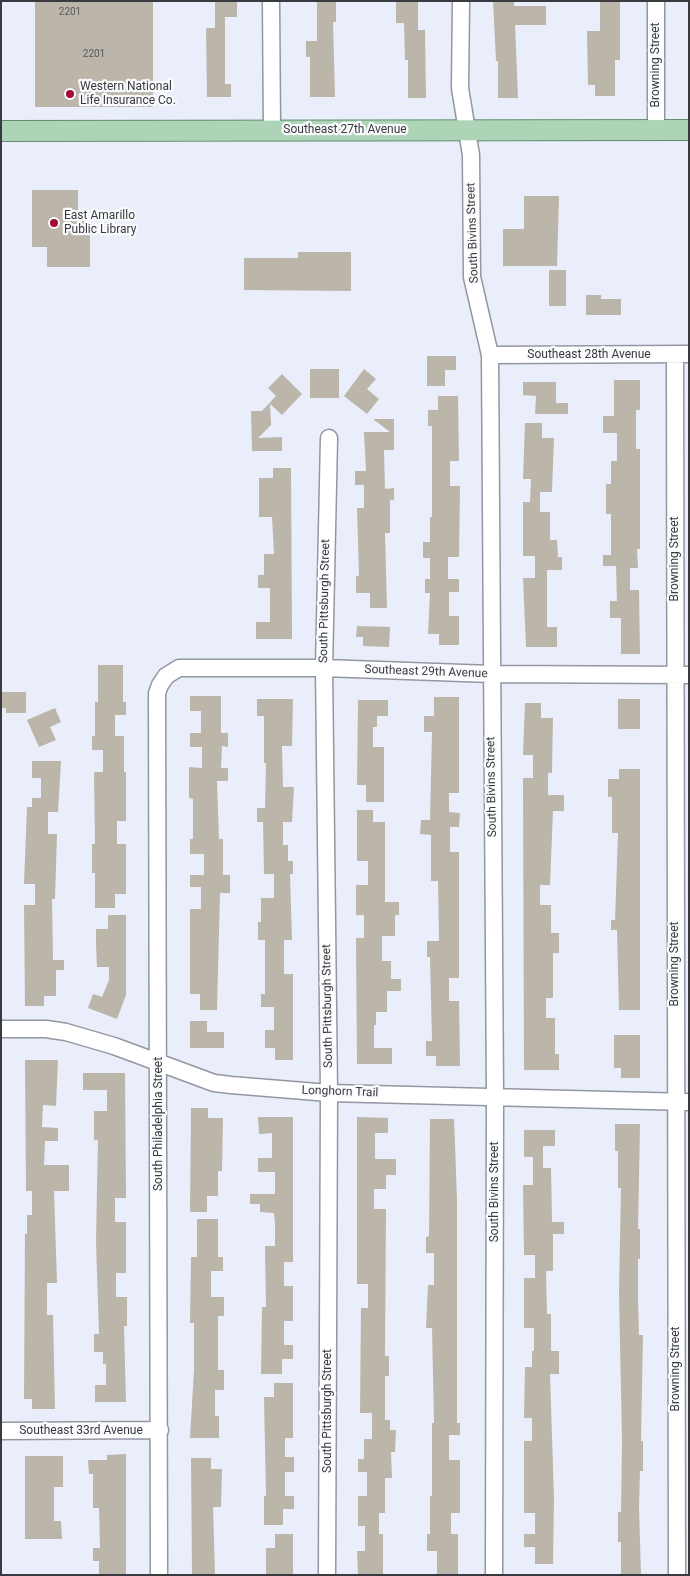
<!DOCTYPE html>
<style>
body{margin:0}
#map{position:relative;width:690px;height:1576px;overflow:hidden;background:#e9eefa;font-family:Roboto,sans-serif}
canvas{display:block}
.frame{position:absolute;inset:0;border:2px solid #383a3f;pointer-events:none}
</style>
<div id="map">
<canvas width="690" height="1576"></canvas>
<div class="frame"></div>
</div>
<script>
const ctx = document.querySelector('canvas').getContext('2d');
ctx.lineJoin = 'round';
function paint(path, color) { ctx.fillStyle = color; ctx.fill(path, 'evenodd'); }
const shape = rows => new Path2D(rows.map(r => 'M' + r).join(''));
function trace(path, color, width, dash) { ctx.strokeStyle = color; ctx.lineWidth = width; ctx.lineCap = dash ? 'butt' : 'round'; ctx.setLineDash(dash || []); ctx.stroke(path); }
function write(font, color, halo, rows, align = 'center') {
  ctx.font = font + ' Roboto,sans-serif'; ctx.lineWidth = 4.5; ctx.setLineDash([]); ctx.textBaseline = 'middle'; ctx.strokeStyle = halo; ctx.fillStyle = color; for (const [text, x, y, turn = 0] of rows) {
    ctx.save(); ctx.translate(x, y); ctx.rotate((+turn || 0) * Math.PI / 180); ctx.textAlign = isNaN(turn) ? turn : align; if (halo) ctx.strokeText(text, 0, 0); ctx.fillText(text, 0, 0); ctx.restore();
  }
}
const building = shape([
 [35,1,153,1,153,107,35,107],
 [215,1,237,1,237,17,225,17,225,84,231,84,231,97,207,97,206,28,215,28],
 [317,1,336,1,336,22,333,22,335,97,310,97,310,57,306,57,306,41,317,41],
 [396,1,418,1,418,30,425,30,426,98,408,98,408,60,405,60,404,23,396,23],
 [493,1,514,1,514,6,546,6,546,25,515,25,518,98,498,98,498,61,496,61],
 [600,1,620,1,620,60,615,60,615,96,595,96,595,85,588,85,587,31,600,31],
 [32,190,78,190,78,212,84,212,84,229,90,229,90,267,47,267,47,247,32,247],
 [524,196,559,196,557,266,503,266,503,229,524,229],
 [298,252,351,252,351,291,244,290,244,258,298,258],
 [549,270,566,270,566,306,549,306],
 [586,295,601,295,601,299,621,299,621,315,586,315],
 [427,356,456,356,456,370,445,370,445,386,427,386],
 [310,369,339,369,339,398,310,398],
 [364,369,376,379,367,389,379,399,367,414,344,396],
 [282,374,302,394,282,415,270,404,271,425,258,438,282,437,282,451,252,451,251,411,262,411,276,396,268,388],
 [614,380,640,380,640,410,636,410,636,449,640,449,640,549,637,549,638,568,630,568,630,590,639,590,640,654,621,654,621,618,610,618,610,601,617,601,616,566,603,566,603,555,611,555,611,514,606,514,606,484,611,484,611,461,617,461,617,433,603,433,603,416,614,416],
 [523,382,556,382,556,403,568,403,568,414,535,414,536,396,523,395],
 [438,396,458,396,459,461,450,461,450,486,460,486,459,557,448,557,448,579,459,579,459,592,449,592,449,616,459,616,459,645,439,645,439,634,428,634,430,593,425,593,425,579,430,579,430,558,423,558,423,542,430,542,430,517,432,517,432,426,428,426,428,410,438,410],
 [373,419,394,419,394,450,384,450,385,489,394,488,394,500,390,500,390,533,385,533,387,608,370,608,370,593,356,593,356,576,359,576,357,508,364,508,364,485,355,485,355,471,366,471,364,432,390,432],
 [525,423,542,423,542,438,554,438,552,492,540,492,540,512,550,512,550,540,557,540,558,557,562,557,562,570,547,570,547,627,557,627,557,647,526,647,523,578,535,578,535,556,523,556,523,502,530,502,531,479,523,479],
 [273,468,291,468,292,639,256,639,256,622,270,622,270,588,258,588,258,575,264,575,264,554,274,554,272,517,259,517,259,478,273,478],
 [357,626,390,627,389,647,363,646,363,637,356,637],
 [98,665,123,665,123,702,126,702,126,715,115,715,115,736,124,736,124,772,126,772,126,821,117,821,117,844,126,844,126,894,115,894,115,908,95,908,95,873,92,873,92,844,95,844,94,772,103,772,103,750,92,750,92,736,95,736,95,702,98,702],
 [1,692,26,692,26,713,6,713,6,708,1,708],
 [190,696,221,696,221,733,228,733,228,747,222,746,221,768,228,768,228,781,217,781,219,839,223,839,223,875,230,875,230,893,220,893,217,1010,200,1010,200,994,190,994,190,909,201,909,201,887,190,887,190,875,204,875,204,854,190,854,190,839,193,839,193,799,189,798,189,767,202,768,202,747,190,747,190,733,201,733,201,711,190,711],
 [434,697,459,697,459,793,449,793,449,812,460,813,459,827,450,827,450,852,459,852,459,978,449,978,449,1001,459,1001,460,1066,436,1066,436,1056,426,1056,426,1041,432,1041,430,957,427,957,427,941,439,941,438,881,431,881,431,835,420,834,421,820,430,820,432,732,424,732,424,716,434,716],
 [257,699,293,699,292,746,282,746,283,787,294,787,292,822,283,822,283,845,288,845,288,861,293,861,293,874,290,874,292,940,284,940,284,974,293,974,293,1060,275,1060,275,1048,265,1048,265,1030,274,1030,274,1007,261,1007,261,994,265,994,265,940,258,940,258,922,261,922,261,898,274,898,274,874,264,874,263,822,257,822,257,808,265,808,266,763,264,763,264,716,257,716],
 [618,699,640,699,640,729,618,729],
 [358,700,388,700,388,716,377,716,377,727,373,727,373,747,384,747,384,802,366,802,366,785,357,785],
 [525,703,541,703,541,718,553,718,552,773,548,773,548,795,564,795,564,811,553,811,550,885,540,885,540,905,551,905,551,933,559,933,559,953,553,953,553,998,546,998,546,1018,555,1018,555,1054,559,1054,559,1070,524,1070,523,778,533,778,533,755,523,755],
 [55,708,61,722,50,727,56,740,39,747,27,720],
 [32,761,61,761,58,812,48,812,48,834,57,834,55,899,52,899,53,960,64,960,64,970,56,970,56,996,44,996,44,1006,25,1006,24,905,35,905,35,884,24,884,27,807,32,807,32,798,41,798,41,778,32,778],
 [619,769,640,769,640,1010,619,1010,617,930,611,930,611,920,615,920,618,833,612,833,612,797,608,797,608,779,619,779],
 [357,810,373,810,373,822,385,822,385,902,399,902,399,915,395,915,395,936,382,936,382,961,391,961,391,979,401,979,401,991,387,991,387,1012,376,1012,376,1025,374,1025,374,1048,392,1048,392,1064,357,1064,356,938,364,938,364,915,356,915,356,885,368,885,368,861,357,861],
 [108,915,126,915,126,995,117,1019,88,1008,93,994,102,997,109,980,109,967,97,967,96,945,96,929,108,929],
 [190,1021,207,1021,207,1032,224,1032,224,1048,190,1048],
 [614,1035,640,1035,640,1078,621,1078,621,1068,614,1068],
 [25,1060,58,1060,56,1106,43,1105,42,1127,58,1128,58,1141,45,1141,44,1165,69,1165,69,1191,54,1191,57,1283,47,1283,47,1315,53,1315,55,1409,32,1409,32,1399,24,1399,25,1234,27,1234,27,1215,32,1215,32,1191,26,1191],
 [83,1073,125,1073,126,1198,115,1198,115,1222,126,1222,126,1273,116,1273,116,1297,127,1297,127,1326,124,1326,126,1402,95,1402,95,1385,106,1385,106,1364,103,1364,103,1352,94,1352,94,1334,99,1334,96,1241,98,1140,94,1140,94,1111,107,1111,107,1090,83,1090],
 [191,1108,208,1108,208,1118,223,1118,222,1171,218,1171,218,1196,207,1196,207,1212,190,1212],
 [258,1117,293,1117,293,1262,284,1262,284,1286,293,1286,293,1321,284,1321,284,1345,293,1345,293,1359,282,1359,282,1374,261,1374,262,1307,266,1307,265,1246,275,1246,275,1224,274,1213,260,1212,260,1204,250,1204,250,1194,275,1194,275,1172,258,1172,258,1158,272,1158,272,1133,259,1134],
 [357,1117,388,1118,388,1133,375,1133,375,1159,396,1159,396,1175,386,1175,386,1189,374,1189,374,1209,386,1209,385,1356,389,1356,389,1376,385,1376,385,1420,390,1420,390,1430,396,1430,395,1452,391,1452,392,1478,385,1478,385,1513,379,1513,379,1534,383,1534,383,1575,358,1575,357,1551,365,1551,365,1526,358,1526,358,1496,367,1496,367,1472,358,1472,358,1459,364,1459,364,1439,372,1439,372,1413,360,1413,361,1308,368,1308,368,1284,357,1284],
 [430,1119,454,1119,457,1199,457,1423,460,1423,460,1435,449,1435,449,1460,460,1460,460,1513,451,1513,451,1534,458,1534,458,1575,437,1575,437,1551,427,1551,427,1534,430,1534,430,1496,432,1496,432,1423,434,1423,432,1328,426,1328,428,1285,434,1285,434,1253,426,1253,426,1237,429,1236],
 [615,1124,640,1124,638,1229,640,1229,640,1259,638,1259,638,1300,639,1335,643,1335,641,1441,643,1441,643,1471,640,1471,639,1507,641,1575,621,1575,621,1542,618,1542,618,1512,621,1512,622,1441,619,1293,621,1188,618,1188,618,1151,615,1151],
 [524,1130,555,1130,555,1146,543,1146,543,1168,551,1168,552,1222,564,1222,564,1234,553,1234,553,1271,546,1271,547,1314,551,1314,551,1351,559,1351,559,1374,550,1374,554,1498,553,1564,535,1564,535,1547,524,1547,524,1534,535,1534,535,1513,524,1513,524,1441,532,1441,532,1418,524,1418,525,1367,532,1367,532,1351,534,1351,534,1328,524,1328,524,1278,535,1278,535,1255,524,1255,523,1185,533,1185,533,1157,524,1157],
 [197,1219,218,1219,218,1257,223,1257,223,1271,211,1271,211,1297,224,1297,224,1316,218,1316,218,1370,224,1370,224,1390,215,1390,215,1416,219,1416,219,1438,190,1438,194,1370,194,1323,190,1323,191,1257,197,1257],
 [274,1383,293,1383,293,1438,285,1438,285,1457,294,1457,294,1472,285,1472,285,1496,294,1496,294,1509,283,1509,283,1525,264,1525,264,1496,266,1496,264,1397,274,1397],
 [126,1454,126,1575,99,1575,99,1561,93,1561,93,1548,100,1548,99,1508,93,1508,93,1474,89,1474,88,1460,107,1460,107,1455],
 [25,1456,63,1456,63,1487,54,1487,54,1521,61,1521,62,1539,25,1539],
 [191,1458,211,1458,211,1469,222,1469,221,1507,213,1507,215,1575,192,1575],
 [275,1534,293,1534,293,1575,266,1575,266,1548,275,1548]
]);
const minor = shape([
 [271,1,272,130],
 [461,1,460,88,471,155,472,277,490,355,495,1096,494,1575],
 [656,130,656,1],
 [675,354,677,1575],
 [490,355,689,354],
 [1,1029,46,1029,66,1032,114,1046,214,1083,231,1085,329,1093,689,1102],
 [1,1431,160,1430],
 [159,1575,157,693,160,685,166,676,179,668,324,668,491,674,689,675],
 [327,1575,329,1093,324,668,329,438]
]);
const major = shape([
 [1,131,689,130]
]);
const markers = [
 [70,94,5,"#a40836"],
 [54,223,5,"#a40836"]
];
const numberNames = [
 ["2201",70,12],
 ["2201",94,54]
];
const streetNames = [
 ["Browning Street",656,65,-90],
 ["Southeast 27th Avenue",345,130],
 ["South Bivins Street",473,233,-92],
 ["Southeast 28th Avenue",589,355],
 ["Browning Street",675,559,-90],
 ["South Pittsburgh Street",325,601,-89],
 ["Southeast 29th Avenue",426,672,2],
 ["South Bivins Street",492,787,-91],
 ["Browning Street",675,964,-90],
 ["South Pittsburgh Street",328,1006,-91],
 ["Longhorn Trail",340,1092,2],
 ["South Philadelphia Street",159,1124,-90],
 ["South Bivins Street",495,1192,-90],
 ["Browning Street",676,1369,-90],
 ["South Pittsburgh Street",328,1411,-90],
 ["Southeast 33rd Avenue",81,1431]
];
const poiNames = [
 ["Western National",80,87],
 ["Life Insurance Co.",80,101],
 ["East Amarillo",64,216],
 ["Public Library",64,230]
];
paint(building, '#bcb5aa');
trace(minor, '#9397a2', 19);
trace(major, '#618c6e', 22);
trace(minor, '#fff', 16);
trace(major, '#add4b7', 20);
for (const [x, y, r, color] of markers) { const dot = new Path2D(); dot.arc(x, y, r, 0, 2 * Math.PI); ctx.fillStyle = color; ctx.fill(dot); trace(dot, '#fafbfd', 2); }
write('10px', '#59595a', null, numberNames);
write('12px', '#383a3f', '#fafbfd', streetNames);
write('12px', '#383a3f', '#fafbfd', poiNames, 'left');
</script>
